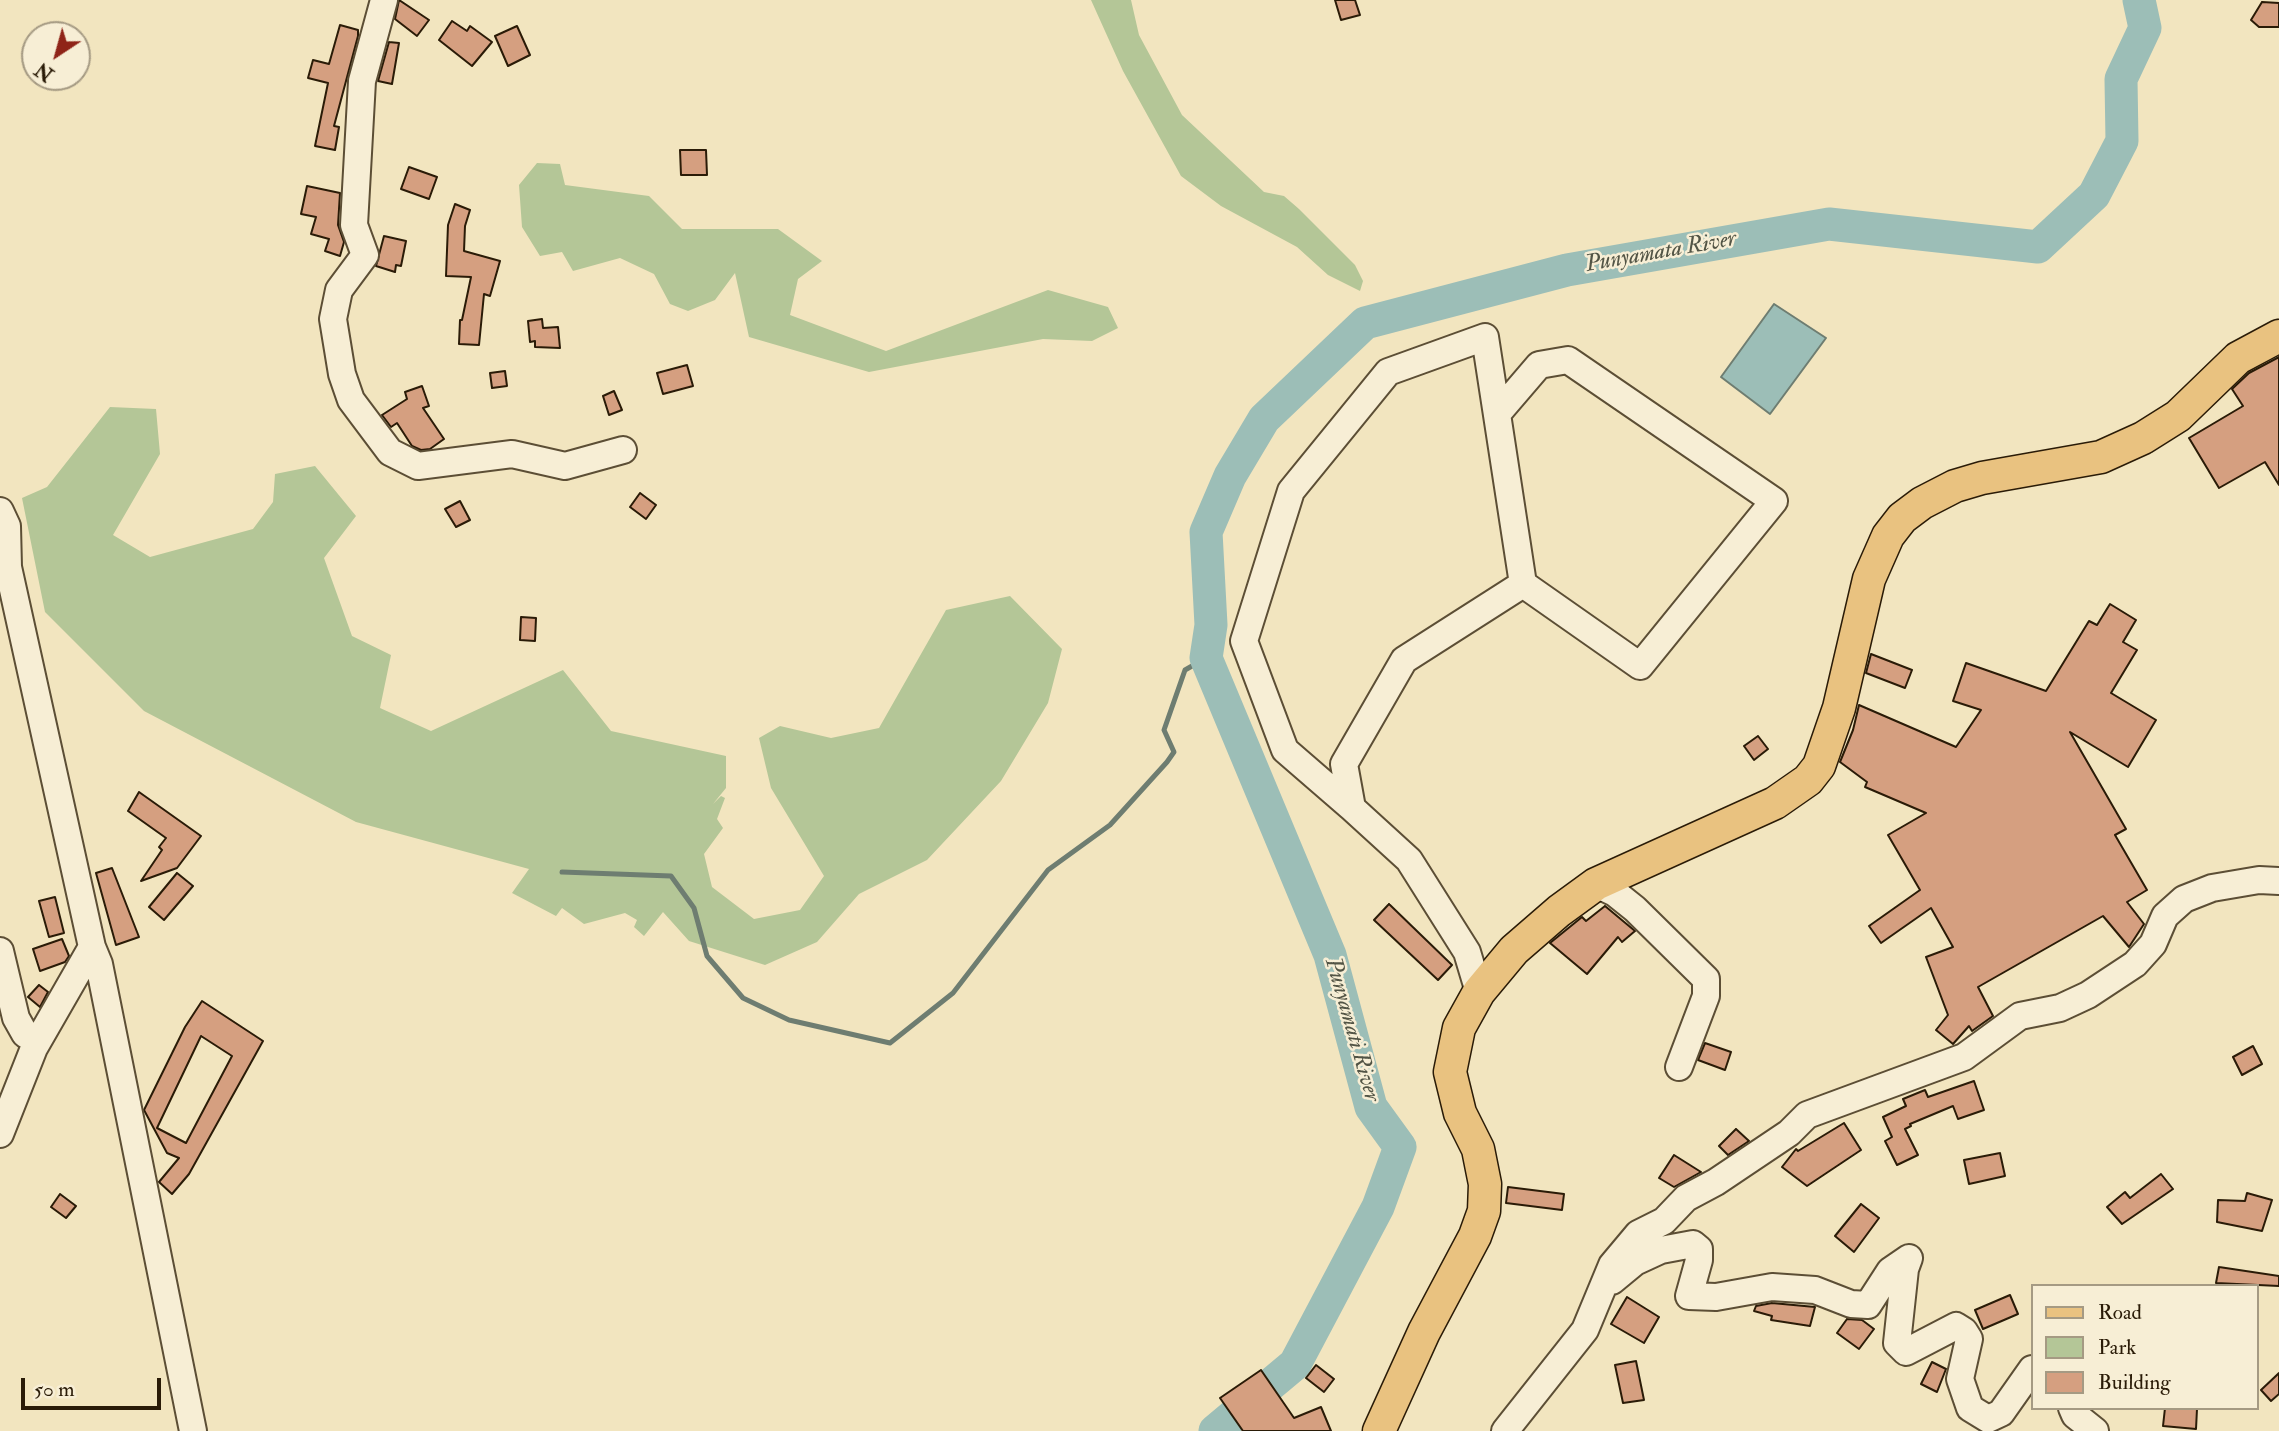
<!DOCTYPE html>
<style>
body{margin:0}
#map{position:relative;width:2279px;height:1431px;overflow:hidden;background:#f2e5bf;font-family:"IM FELL Double Pica",serif}
canvas{display:block}
.legend{position:absolute;left:2031px;top:1284px;width:228px;height:126px;box-sizing:border-box;background:#f7eed5;border:2px solid #a59a83;margin:0;padding:9px 12px;list-style:none;font-size:21px;color:#2a1b07}
.legend li{display:flex;align-items:center;gap:14px;height:35px}
.legend b{width:35px;border:2px solid #a59a83}
.north{position:absolute;left:21px;top:21px;width:70px;height:70px;box-sizing:border-box;background:#f7eed5;border:2px solid #a59a83;border-radius:50%;rotate:216deg;font-size:19px;font-weight:700;line-height:28px;text-align:center;color:#2a1b07}
.north::after{content:'';display:block;margin:auto;width:24px;height:32px;background:#8f2418;clip-path:polygon(50% 0,100% 100%,50% 72%,0 100%)}
.scale{position:absolute;left:21px;top:1378px;width:140px;height:32px;box-sizing:border-box;border:4px solid #2a1b07;border-top:0;padding-left:9px;font-size:21px;line-height:24px;white-space:nowrap;color:#2a1b07;-webkit-text-stroke:5px #f7eed5;paint-order:stroke}
</style>
<div id="map">
<canvas width="2279" height="1431"></canvas>
<ul class="legend">
<li><b style="height:9px;background:#e9c280"></b>Road</li>
<li><b style="height:19px;background:#b4c697"></b>Park</li>
<li><b style="height:19px;background:#d59f80"></b>Building</li>
</ul>
<div class="north">N</div>
<div class="scale">50 m</div>
</div>
<script>
const ctx = document.querySelector('canvas').getContext('2d');
ctx.lineJoin = 'round';
function paint(path, color) { ctx.fillStyle = color; ctx.fill(path, 'evenodd'); }
const shape = rows => new Path2D(rows.map(r => 'M' + r).join(''));
function trace(path, color, width, dash) { ctx.strokeStyle = color; ctx.lineWidth = width; ctx.lineCap = dash ? 'butt' : 'round'; ctx.setLineDash(dash || []); ctx.stroke(path); }
function write(font, color, halo, rows, align = 'center') {
  ctx.font = font + ' "IM FELL Double Pica",serif'; ctx.lineWidth = 5; ctx.setLineDash([]); ctx.textBaseline = 'middle'; ctx.strokeStyle = halo; ctx.fillStyle = color; for (const [text, x, y, turn = 0] of rows) {
    ctx.save(); ctx.translate(x, y); ctx.rotate((+turn || 0) * Math.PI / 180); ctx.textAlign = isNaN(turn) ? turn : align; if (halo) ctx.strokeText(text, 0, 0); ctx.fillText(text, 0, 0); ctx.restore();
  }
}
const green = shape([
 [1091,0,1131,0,1139,35,1182,115,1264,192,1284,196,1299,209,1355,265,1363,281,1360,291,1328,275,1297,247,1221,206,1181,176,1123,71],
 [537,163,560,164,565,185,649,196,682,229,778,229,822,261,798,279,790,315,886,351,1048,290,1108,307,1118,328,1092,341,1043,339,869,372,749,337,735,273,715,300,688,311,670,304,654,274,620,258,573,271,562,252,540,256,522,227,519,185],
 [110,407,156,409,160,454,113,535,150,557,253,529,273,502,275,474,315,466,356,516,324,558,352,636,391,655,380,708,431,731,563,670,611,731,726,756,726,788,713,804,721,796,725,798,717,819,723,828,704,854,712,887,754,919,800,910,824,876,771,788,759,738,780,726,831,738,879,728,946,610,1010,596,1062,649,1048,703,1001,781,927,860,859,894,817,942,765,965,689,941,663,912,644,936,634,927,637,920,625,913,584,924,562,908,556,916,512,893,529,869,356,822,144,711,45,612,22,498,47,487]
]);
const water = shape([
 [1774,304,1826,338,1770,414,1721,377,1774,304]
]);
const stream = shape([
 [562,872,671,876,694,908,707,956,743,998,789,1020,890,1043,953,993,1048,870,1110,825,1167,762,1174,752,1164,730,1185,670,1206,658]
]);
const river = shape([
 [1215,1431,1295,1364,1378,1207,1400,1147,1371,1107,1330,955,1206,658,1211,625,1206,532,1230,476,1264,419,1365,323,1567,270,1829,224,2038,247,2094,195,2122,141,2121,79,2145,28,2139,0]
]);
const building = shape([
 [399,0,429,20,417,36,395,19,399,0],
 [1335,0,1355,0,1360,15,1341,20,1335,0],
 [2262,2,2279,3,2279,27,2259,27,2251,20,2262,2],
 [452,21,467,31,470,26,492,42,472,66,439,40,452,21],
 [340,25,358,30,358,36,334,126,339,127,335,150,315,146,328,83,308,78,313,60,329,64,340,25],
 [517,26,530,55,508,66,495,36,517,26],
 [389,42,399,43,392,84,378,81,389,42],
 [680,150,706,150,707,175,681,175,680,150],
 [409,167,437,177,429,199,401,189,409,167],
 [307,186,340,193,338,225,344,242,340,256,325,251,329,239,311,234,316,217,301,214,307,186],
 [455,204,470,210,465,226,464,251,500,261,490,296,484,294,479,345,459,344,460,320,462,320,471,277,446,276,448,225,455,204],
 [384,236,406,241,401,266,396,265,395,272,376,266,384,236],
 [542,319,543,328,558,327,560,348,535,347,535,341,530,342,528,321,542,319],
 [2279,357,2279,485,2265,462,2219,488,2189,438,2243,406,2232,389,2249,373,2279,357],
 [687,365,693,386,663,394,657,373,687,365],
 [505,371,507,386,492,388,490,373,505,371],
 [422,386,429,406,423,408,444,439,430,449,421,450,412,446,397,423,391,427,382,415,407,399,405,392,422,386],
 [614,391,622,410,609,415,603,396,614,391],
 [640,493,656,505,646,519,630,507,640,493],
 [460,501,470,520,456,527,445,509,460,501],
 [2110,604,2136,620,2123,642,2137,650,2111,693,2156,720,2128,767,2070,732,2126,829,2115,835,2147,890,2127,902,2144,924,2129,947,2103,916,1978,987,1993,1016,1972,1031,1969,1026,1953,1044,1936,1030,1948,1015,1926,957,1953,947,1931,908,1881,943,1869,926,1920,890,1888,835,1926,813,1865,787,1867,782,1840,762,1853,730,1859,705,1956,747,1981,710,1953,701,1966,663,2046,691,2089,621,2097,625,2110,604],
 [521,617,536,618,535,641,520,640,521,617],
 [1871,654,1912,670,1905,688,1866,673,1871,654],
 [1758,736,1768,749,1754,760,1744,746,1758,736],
 [139,792,201,836,177,868,141,881,162,850,159,847,166,838,128,811,139,792],
 [112,868,139,937,116,945,96,873,112,868],
 [177,873,193,886,164,920,149,907,177,873],
 [55,897,64,933,49,937,39,901,55,897],
 [1389,904,1452,965,1438,980,1374,920,1389,904],
 [1605,906,1635,931,1622,942,1618,937,1587,974,1550,943,1582,917,1586,921,1605,906],
 [62,939,69,956,65,962,40,971,33,949,62,939],
 [39,985,48,992,40,1007,28,997,39,985],
 [202,1001,263,1041,189,1174,172,1194,159,1182,179,1158,167,1153,144,1110,185,1027,202,1001],
 [201,1036,232,1056,186,1143,157,1128,201,1036],
 [1705,1043,1731,1052,1725,1070,1698,1060,1705,1043],
 [2253,1046,2262,1064,2242,1075,2233,1057,2253,1046],
 [1974,1081,1984,1110,1958,1119,1953,1106,1910,1124,1911,1126,1905,1129,1918,1155,1897,1165,1885,1141,1892,1137,1883,1117,1906,1106,1903,1099,1925,1090,1928,1097,1974,1081],
 [1844,1123,1861,1150,1807,1186,1782,1167,1796,1149,1798,1151,1844,1123],
 [1736,1129,1749,1141,1728,1155,1719,1146,1736,1129],
 [2000,1153,2005,1176,1969,1184,1964,1160,2000,1153],
 [1674,1155,1701,1172,1674,1187,1659,1178,1674,1155],
 [2161,1174,2173,1189,2122,1224,2107,1207,2125,1192,2130,1198,2161,1174],
 [1508,1187,1564,1194,1562,1210,1506,1203,1508,1187],
 [2247,1193,2272,1200,2262,1231,2217,1222,2218,1200,2245,1201,2247,1193],
 [60,1194,76,1206,66,1218,51,1207,60,1194],
 [1861,1204,1879,1218,1854,1252,1835,1236,1861,1204],
 [2219,1267,2279,1276,2279,1286,2216,1283,2219,1267],
 [2010,1295,2018,1314,1983,1329,1975,1310,2010,1295],
 [1627,1297,1659,1317,1644,1343,1611,1324,1627,1297],
 [1772,1303,1815,1307,1810,1326,1771,1320,1772,1316,1754,1311,1756,1306,1772,1303],
 [1847,1319,1862,1320,1874,1329,1859,1349,1837,1333,1847,1319],
 [1636,1361,1644,1400,1623,1403,1615,1365,1636,1361],
 [1932,1362,1946,1369,1937,1392,1921,1384,1932,1362],
 [1316,1365,1334,1379,1324,1392,1306,1378,1316,1365],
 [1261,1370,1294,1418,1321,1407,1331,1431,1243,1431,1220,1398,1261,1370],
 [2279,1373,2279,1394,2271,1401,2261,1390,2279,1373],
 [2165,1408,2197,1409,2196,1429,2163,1426,2165,1408]
]);
const minor = shape([
 [384,0,362,81,354,225,365,255,339,290,333,319,342,374,351,400,390,452,418,466,512,454,565,466,623,450],
 [0,511,7,526,8,567,92,947,99,964,193,1431],
 [1352,808,1285,750,1244,641,1291,491,1388,372,1485,337,1523,584,1497,414,1539,365,1568,360,1774,501,1640,666,1523,584,1404,660,1344,764,1352,808,1409,860,1467,952,1479,992],
 [1596,884,1615,893,1635,909,1706,979,1706,996,1679,1067],
 [0,951,16,1018,25,1034,37,1041],
 [0,1134,34,1048,92,947],
 [1612,1281,1635,1262,1661,1250,1693,1244,1699,1249,1699,1260,1689,1296,1716,1297,1772,1287,1815,1290,1851,1304,1868,1305,1890,1271,1909,1258,1905,1269,1897,1343,1906,1352,1956,1326,1964,1331,1969,1339,1960,1379,1970,1408,1988,1419,2001,1413,2032,1369],
 [2072,1408,2075,1415,2095,1431],
 [1505,1431,1585,1330,1612,1265,1638,1234,1664,1221,1686,1198,1716,1182,1789,1133,1807,1115,1964,1057,2020,1016,2060,1008,2088,995,2135,964,2153,944,2165,916,2184,899,2212,888,2259,880,2279,881]
]);
const major = shape([
 [1379,1431,1424,1332,1475,1236,1484,1211,1485,1184,1478,1149,1460,1113,1450,1072,1459,1028,1479,992,1514,950,1559,911,1596,884,1775,803,1808,780,1819,766,1839,708,1869,579,1888,536,1902,518,1922,503,1955,486,1982,478,2101,457,2143,438,2178,416,2238,358,2279,336]
]);
const waterNames = [
 ["Punyamata River",1661,253,-10],
 ["Punyamati River",1351,1030,74]
];
paint(green, '#b4c697');
paint(water, '#9cbeb7');
trace(water, '#6e7d71', 2);
trace(stream, '#6e7d71', 5);
trace(river, '#9cbeb7', 33);
paint(building, '#d59f80');
trace(building, '#2a1b07', 2);
trace(minor, '#5c4e35', 30);
trace(major, '#2a1b07', 35);
trace(minor, '#f7eed5', 26);
trace(major, '#e9c280', 32);
write('italic 23px', '#525445', '#f7eed5', waterNames);
</script>
